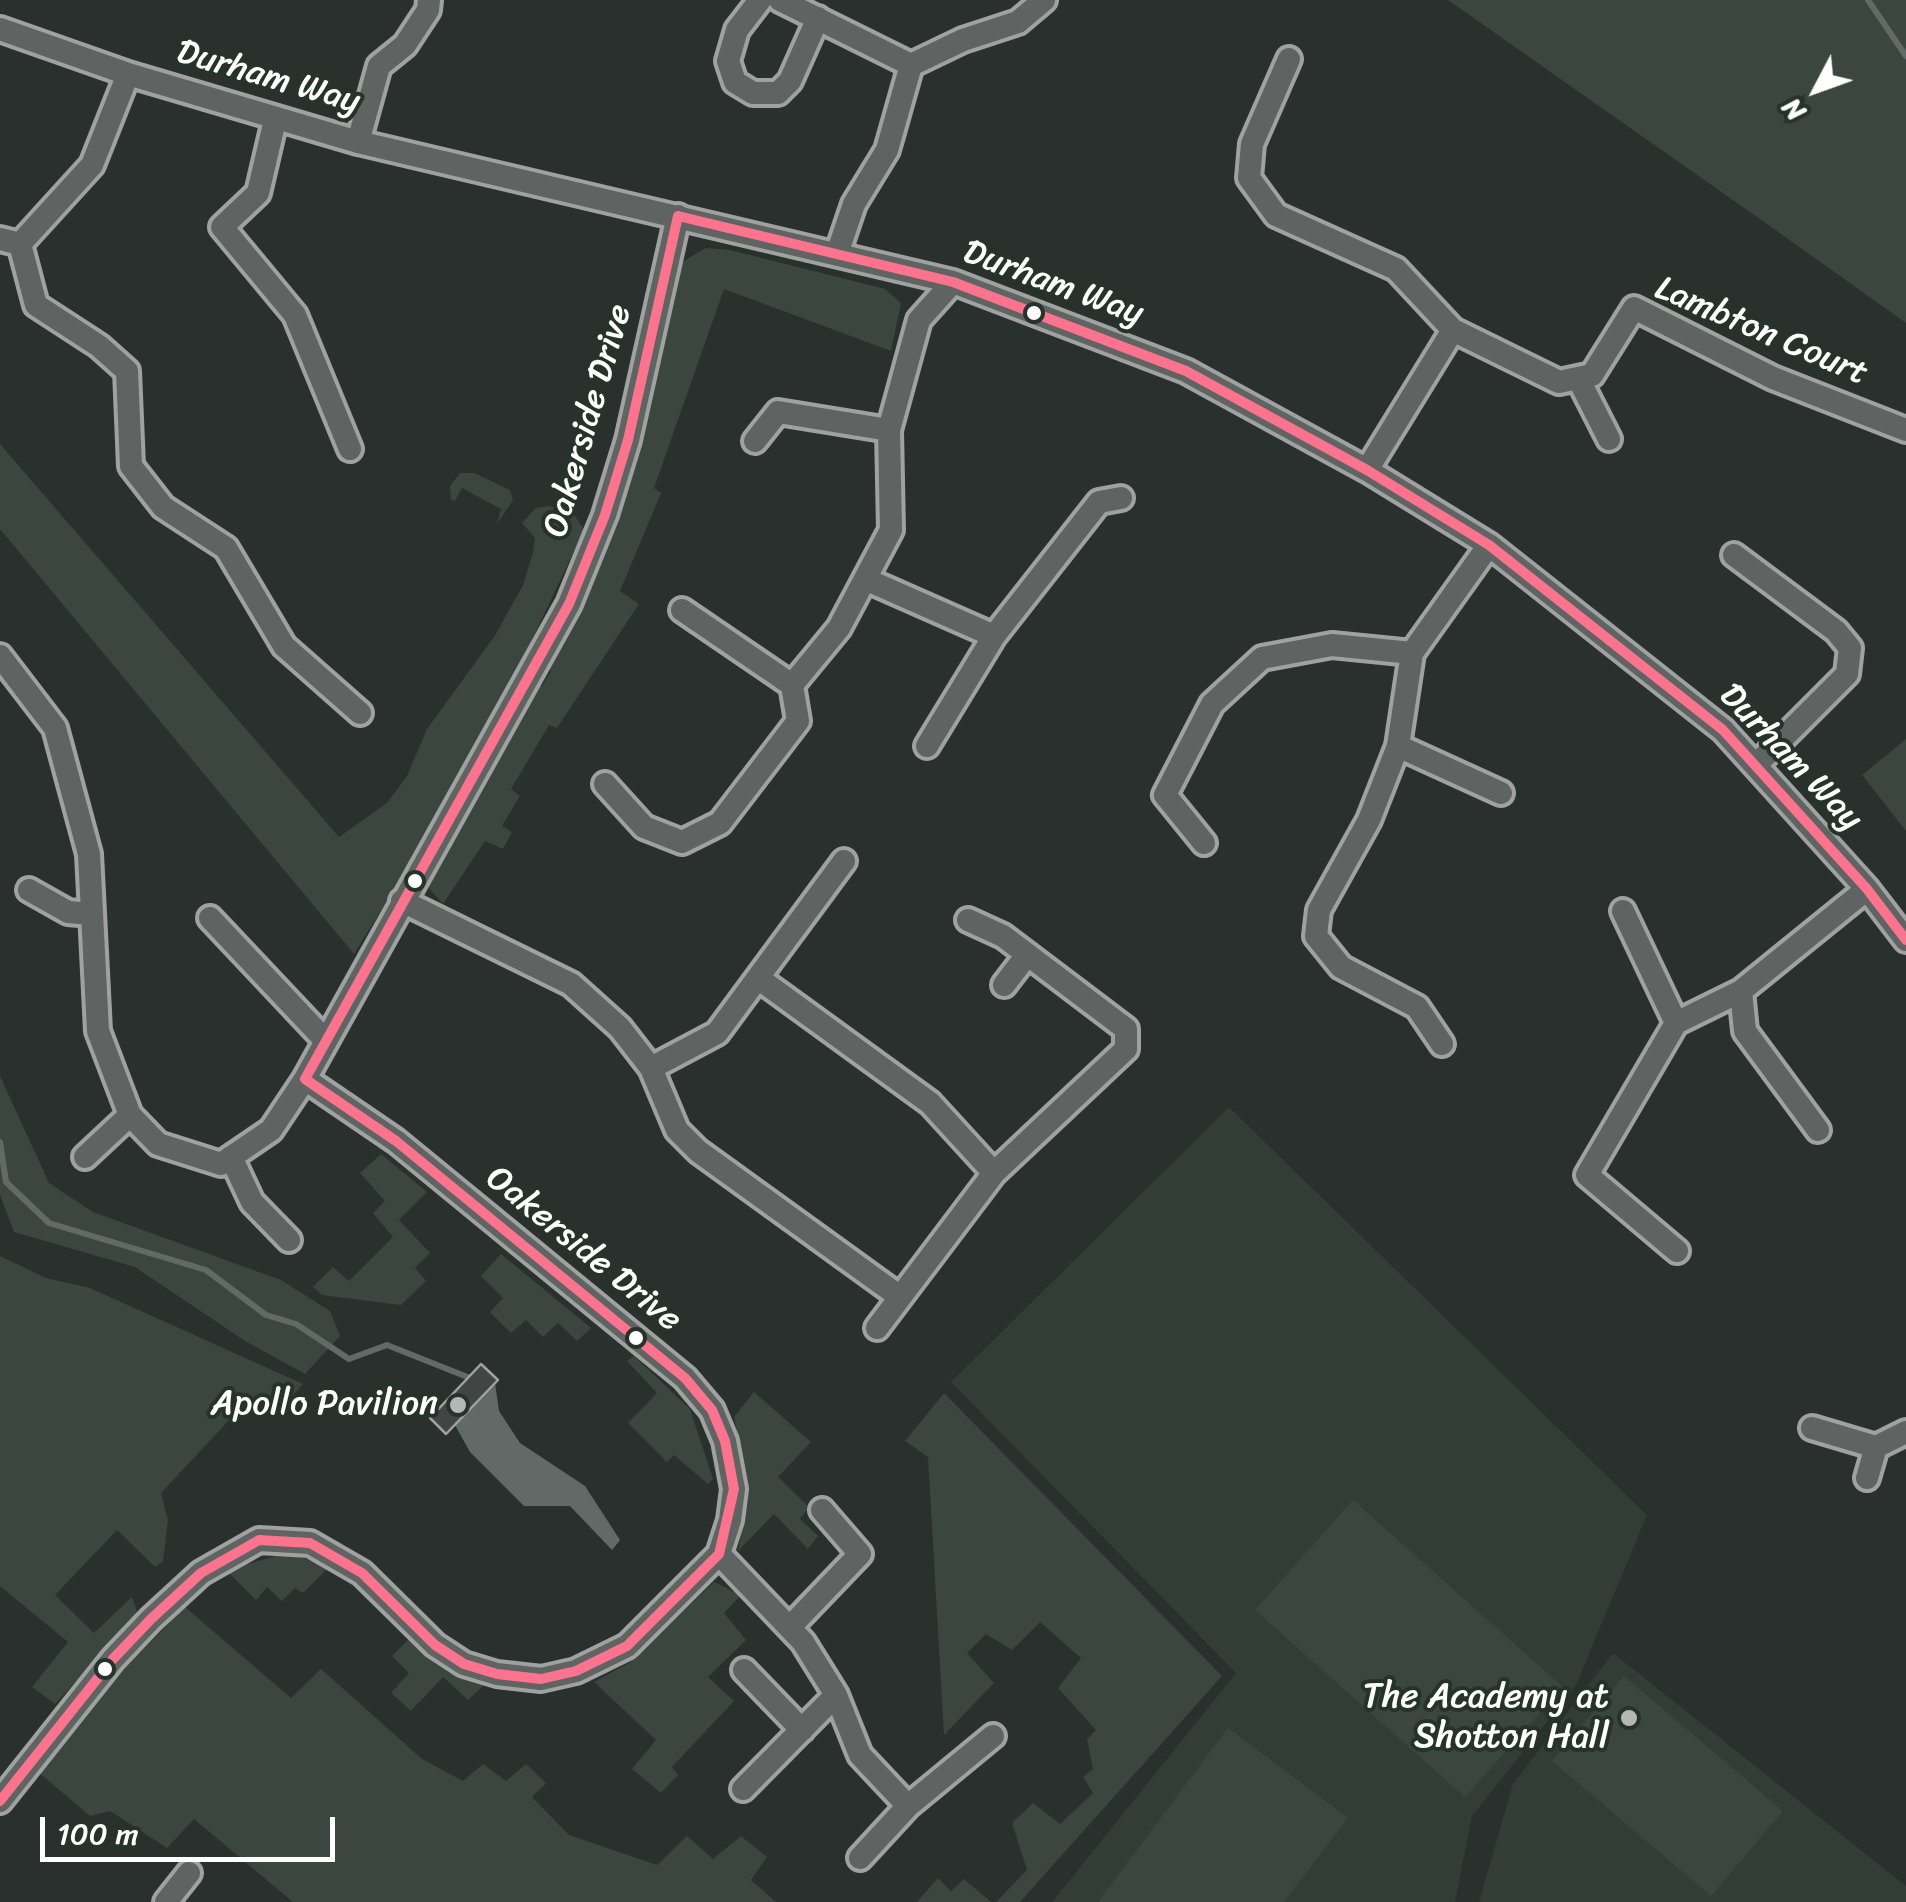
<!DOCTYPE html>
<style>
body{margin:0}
#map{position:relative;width:1906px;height:1902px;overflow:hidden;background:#29302d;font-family:Sriracha,sans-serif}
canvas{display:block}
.north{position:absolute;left:1766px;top:40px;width:100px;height:100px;-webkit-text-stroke:8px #26332d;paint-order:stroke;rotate:229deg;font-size:28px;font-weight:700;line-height:40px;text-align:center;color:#fff}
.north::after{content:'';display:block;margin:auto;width:35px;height:45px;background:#fff;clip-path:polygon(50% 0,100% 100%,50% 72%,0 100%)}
.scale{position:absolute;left:40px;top:1817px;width:295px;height:45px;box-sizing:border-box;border:5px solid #fff;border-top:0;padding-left:12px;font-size:30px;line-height:35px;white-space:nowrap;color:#fff;-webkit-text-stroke:8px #26332d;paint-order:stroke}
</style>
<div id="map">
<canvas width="1906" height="1902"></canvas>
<div class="north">N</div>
<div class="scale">100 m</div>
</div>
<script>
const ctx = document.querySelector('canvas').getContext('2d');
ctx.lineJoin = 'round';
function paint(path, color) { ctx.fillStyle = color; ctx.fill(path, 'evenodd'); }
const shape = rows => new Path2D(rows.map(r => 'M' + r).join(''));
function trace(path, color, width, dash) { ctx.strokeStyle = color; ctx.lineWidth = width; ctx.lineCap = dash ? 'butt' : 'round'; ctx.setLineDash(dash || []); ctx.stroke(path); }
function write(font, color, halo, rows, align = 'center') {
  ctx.font = font + ' Sriracha,sans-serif'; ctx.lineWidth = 8; ctx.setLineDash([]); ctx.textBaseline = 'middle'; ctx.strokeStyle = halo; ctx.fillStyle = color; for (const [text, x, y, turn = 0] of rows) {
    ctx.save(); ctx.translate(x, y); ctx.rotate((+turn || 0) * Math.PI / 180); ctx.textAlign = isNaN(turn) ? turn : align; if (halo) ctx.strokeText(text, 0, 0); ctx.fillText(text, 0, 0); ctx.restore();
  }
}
const built = shape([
 [1229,1107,1647,1515,1576,1685,1472,1816,1455,1902,1052,1902,1236,1673,951,1382],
 [1613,1653,1906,1886,1906,1902,1479,1902,1513,1784]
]);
const green = shape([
 [1448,0,1906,0,1906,323,1767,224],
 [706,248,730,250,885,289,901,303,891,351,724,289,654,488,661,493,620,591,639,604,557,728,549,725,511,789,520,796,502,826,512,832,503,849,485,841,443,904,429,888,433,867,535,685,542,686,551,671,547,663,674,277,682,262],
 [0,444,339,837,387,803,407,776,427,729,496,634,523,585,533,552,535,538,522,523,536,508,549,506,575,516,584,530,521,663,420,847,354,954,0,529],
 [460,473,474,473,510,490,513,500,497,524,501,509,462,488,455,501,451,500,450,486],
 [1906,739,1906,831,1862,775],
 [0,1076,49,1183,93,1212,281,1280,330,1311,340,1336,305,1374,245,1341,135,1267,14,1232,0,1195],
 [381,1154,427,1192,399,1220,430,1253,415,1268,426,1281,401,1305,322,1295,313,1287,333,1267,349,1281,393,1237,373,1213,385,1201,360,1173],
 [501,1254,591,1328,577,1341,558,1323,543,1337,526,1320,511,1333,490,1312,503,1298,481,1276],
 [0,1256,46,1278,90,1288,303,1384,273,1417,246,1402,161,1493,168,1520,163,1561,155,1567,117,1530,55,1595,94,1633,132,1597,138,1614,55,1704,32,1687,68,1642,0,1586],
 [634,1356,690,1409,713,1479,708,1484,674,1455,667,1462,628,1423,657,1393,627,1361],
 [754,1392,811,1442,778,1477,809,1507,800,1519,818,1536,808,1549,774,1514,738,1551,746,1508,745,1468,734,1417],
 [944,1393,1222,1676,1020,1902,996,1902,1027,1870,1012,1823,1033,1803,1060,1824,1093,1793,1083,1777,1093,1769,1087,1739,1096,1730,1058,1688,1081,1658,1040,1622,1012,1650,986,1634,967,1653,994,1683,944,1735,928,1457,905,1441],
 [1353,1500,1563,1687,1465,1797,1255,1610],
 [279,1555,301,1557,328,1568,303,1593,295,1588,282,1601,267,1587,256,1600,226,1570],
 [714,1582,741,1595,724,1613,746,1640,708,1677,734,1701,672,1767,678,1775,661,1793,632,1769,656,1740,594,1682,629,1663],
 [185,1607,291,1698,321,1669,422,1759,463,1781,483,1764,506,1781,526,1764,546,1783,532,1797,569,1835,657,1865,687,1836,713,1859,741,1836,767,1857,751,1880,776,1902,293,1902,194,1819,167,1848,110,1811,90,1816,37,1771,123,1670],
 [410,1638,447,1669,484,1685,468,1700,443,1677,411,1711,391,1693,409,1673,392,1656],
 [1624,1676,1783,1811,1711,1896,1552,1761],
 [1228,1728,1348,1818,1284,1902,1098,1902],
 [938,1878,951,1891,964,1879,991,1902,917,1902]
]);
const water = shape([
 [495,1383,499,1411,520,1443,585,1486,620,1540,612,1550,570,1506,524,1506,470,1452,455,1425]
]);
const stream = shape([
 [1868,0,1906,56],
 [0,1142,6,1182,49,1223,206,1270,266,1315,296,1324,349,1359,387,1345,475,1380]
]);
const building = shape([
 [481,1364,498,1380,446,1434,430,1418,481,1364]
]);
const street = shape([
 [760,0,737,30,728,61,735,82,753,93,778,93,790,81,818,18],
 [780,0,911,65,887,150,854,204,837,254],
 [0,29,128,74,358,142,953,282,1186,371,1367,470,1489,545,1723,730,1867,889,1906,940],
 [1289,59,1252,144,1249,178,1276,215,1396,269,1453,330,1559,382,1592,375,1634,308,1773,378,1906,430],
 [911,65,963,40,1018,22,1044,0],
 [275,120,258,193,222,227,295,315,350,449],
 [358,142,379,66,405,45,428,10,429,0],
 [0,239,20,244,36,305,99,346,127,371,131,466,163,507,226,548,284,646,360,713],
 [20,244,92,165,128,74],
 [1578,378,1609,439],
 [755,441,778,412,889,430],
 [1367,470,1453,330],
 [1734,555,1836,631,1850,648,1847,674,1756,765],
 [865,579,994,636],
 [682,610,792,685],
 [0,656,55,728,89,854,98,1031,130,1115,158,1144,221,1164,271,1130,305,1079,569,604,605,515,628,440,678,216],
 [927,746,994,636,1099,502,1121,498],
 [1398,746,1501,793],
 [605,784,644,827,682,842,720,823,798,721,792,685,839,628,891,530,889,430,919,320,953,282],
 [1204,843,1165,795,1212,704,1262,658,1332,645,1412,653],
 [29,890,68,912,91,914],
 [402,901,571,984,620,1028,651,1068,677,1130,698,1151,900,1297],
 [1623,911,1676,1023],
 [210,918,324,1039],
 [758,978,930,1103,994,1173,1126,1049,1126,1029,1003,936,968,920],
 [1004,985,1027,955],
 [1741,991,1745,1031,1818,1130],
 [1442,1044,1417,1007,1341,967,1316,936,1319,910,1369,820,1398,746,1412,653,1489,545],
 [651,1068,717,1033,844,861],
 [85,1157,130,1115],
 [231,1157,252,1202,289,1240],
 [1677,1251,1587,1175,1676,1023,1741,991,1867,889],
 [877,1328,994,1173],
 [1812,1428,1876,1447,1906,1432],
 [1867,1478,1876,1447],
 [719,1554,803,1642,836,1695,860,1755,908,1806],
 [790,1627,860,1554,822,1510],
 [744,1670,802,1730],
 [743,1789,836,1695],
 [0,1801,113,1659,151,1619,201,1573,259,1540,310,1543,362,1573,435,1645,464,1664,497,1674,541,1679,576,1671,627,1646,719,1554,730,1520,734,1489,725,1441,712,1410,685,1378,396,1141,305,1079],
 [860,1858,908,1806,993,1736],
 [166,1902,189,1873]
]);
const bus1 = shape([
 [0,1801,113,1659,151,1619,201,1573,259,1540,310,1543,362,1573,435,1645,464,1664,497,1674,541,1679,576,1671,627,1646,719,1554,734,1489,725,1441,712,1410,685,1378,396,1141,305,1079,569,604,605,515,628,440,678,216,953,282,1186,371,1367,470,1489,545,1723,730,1867,889,1906,940]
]);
const markers = [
 [1034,313,9,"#fff"],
 [415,881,9,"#fff"],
 [636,1338,9,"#fff"],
 [458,1405,10,"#b4b7b6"],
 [105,1669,9,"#fff"],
 [1629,1718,10,"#b4b7b6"]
];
const streetNames = [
 ["Durham Way",268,78,16],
 ["Durham Way",1053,284,20],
 ["Lambton Court",1761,332,23],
 ["Oakerside Drive",589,421,-74],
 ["Durham Way",1790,758,46],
 ["Oakerside Drive",583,1250,39]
];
const poiNames = [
 ["Apollo Pavilion",438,1405],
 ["The Academy at",1609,1698],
 ["Shotton Hall",1609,1738]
];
paint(built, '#323d38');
paint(green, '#3b4641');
paint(water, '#616a66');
trace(stream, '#616a66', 6);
paint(building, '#414644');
trace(building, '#9fa2a0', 2.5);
trace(street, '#9fa2a0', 30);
trace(street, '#5f6362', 22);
trace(bus1, '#fc738d', 10);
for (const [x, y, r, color] of markers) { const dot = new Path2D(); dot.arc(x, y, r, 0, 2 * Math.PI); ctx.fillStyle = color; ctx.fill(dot); trace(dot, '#26332d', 4); }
write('35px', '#fff', '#26332d', streetNames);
write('35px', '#fff', '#26332d', poiNames, 'right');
</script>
